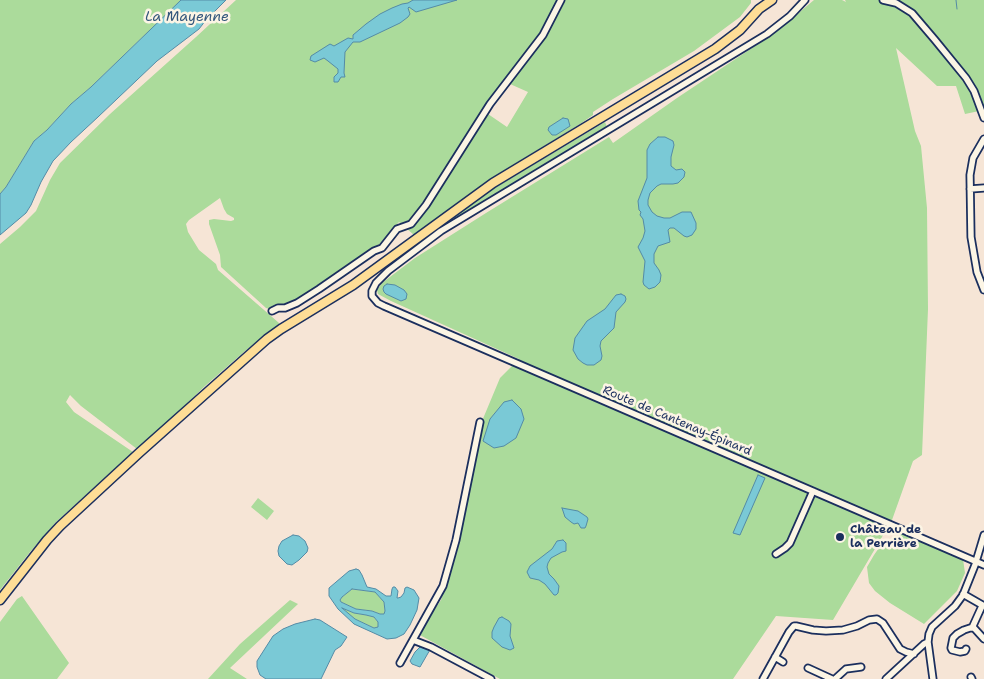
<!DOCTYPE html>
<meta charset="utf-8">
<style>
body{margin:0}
canvas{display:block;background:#f6e5d6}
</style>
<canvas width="984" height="679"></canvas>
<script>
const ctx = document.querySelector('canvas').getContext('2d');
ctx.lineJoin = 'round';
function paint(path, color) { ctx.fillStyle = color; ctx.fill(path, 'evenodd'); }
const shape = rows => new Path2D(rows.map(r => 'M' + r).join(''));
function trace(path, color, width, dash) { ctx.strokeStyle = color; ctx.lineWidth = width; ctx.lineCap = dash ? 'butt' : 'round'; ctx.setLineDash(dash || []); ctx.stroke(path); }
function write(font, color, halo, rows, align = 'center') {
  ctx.font = font + ' "Shantell Sans",sans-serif'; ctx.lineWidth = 5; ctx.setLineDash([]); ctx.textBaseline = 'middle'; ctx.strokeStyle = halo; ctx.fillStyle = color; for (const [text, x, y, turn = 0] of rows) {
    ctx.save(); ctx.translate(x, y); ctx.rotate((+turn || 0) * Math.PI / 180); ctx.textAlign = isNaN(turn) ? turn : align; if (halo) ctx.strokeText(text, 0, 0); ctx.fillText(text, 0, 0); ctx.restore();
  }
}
const green = shape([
 [0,0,181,0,91,87,71,104,47,130,34,141,6,187,0,194],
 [236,0,560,0,545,28,492,101,494,104,488,114,507,127,528,92,510,84,548,33,564,0,751,0,751,3,740,17,694,51,613,99,593,112,593,115,580,124,487,181,414,235,399,222,376,248,372,248,365,256,299,300,281,307,275,306,269,309,266,308,221,267,220,255,209,224,209,220,214,219,231,221,234,220,234,218,227,214,224,209,220,198,189,220,186,224,188,232,199,250,216,264,218,270,279,323,279,324,245,351,205,386,150,439,137,449,81,406,70,395,66,402,74,412,133,452,56,522,30,552,0,590,0,244,20,227,36,211,50,180,60,163,110,114,196,37],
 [814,0,842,0,846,2,845,0,984,0,984,110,965,114,956,86,937,86,896,48,915,131,921,146,927,208,928,309,922,455,913,461,892,520,833,620,776,616,733,679,500,679,418,634,441,600,455,557,477,433,500,378,519,359,391,301,378,294,377,290,382,283,415,258,486,213,609,137,613,143,677,98,776,32],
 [605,122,607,127,546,166,455,220,454,216,456,214,493,189],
 [258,498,274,511,267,520,251,507],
 [902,533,963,559,965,573,957,591,924,624,890,603,875,591,869,583,867,567,874,555,881,545],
 [352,589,375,592,384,602,385,611,384,614,380,614,372,611,356,609,341,602,340,600,342,597],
 [22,596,69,663,57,679,0,679,0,622,17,599],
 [290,600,298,604,230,668,247,679,208,679,240,644],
 [343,608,354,613,366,615,374,617,378,622,378,627,374,628,355,619,342,609]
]);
const water = shape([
 [181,0,226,0,206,20,199,29,157,61,98,117,71,142,53,161,41,182,31,205,26,213,0,235,0,194,6,187,34,141,47,130,71,104,91,87,181,0],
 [413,0,457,0,416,12,409,7,408,8,410,14,408,17,400,23,360,42,353,42,345,52,344,73,345,77,341,77,338,82,334,82,334,77,338,73,338,69,328,61,324,58,315,62,310,60,311,56,330,44,334,46,348,38,353,39,353,35,366,24,380,14,392,8,402,4,408,3,413,0],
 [563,118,568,119,570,126,556,135,552,135,548,130,549,127,563,118],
 [658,137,665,137,673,141,674,145,671,157,671,166,676,170,682,169,685,172,684,177,678,183,673,184,661,184,657,186,650,193,648,200,648,205,652,212,657,216,664,218,670,218,682,212,691,212,696,223,696,229,692,235,687,237,684,236,674,228,670,228,668,230,670,242,658,246,654,254,654,263,659,270,661,275,660,282,655,287,649,289,644,285,643,282,645,261,638,247,643,238,645,231,643,219,640,215,641,212,639,210,638,201,647,178,647,150,650,144,658,137],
 [387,284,395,285,404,290,407,294,406,299,401,301,386,294,384,292,383,289,384,286,387,284],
 [621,294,625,296,626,299,625,302,616,312,614,328,601,341,600,346,602,356,601,360,594,365,587,365,583,363,578,359,573,350,575,338,587,321,605,309,616,295,621,294],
 [512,400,521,409,524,419,516,438,504,446,494,448,483,441,490,419,504,402,512,400],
 [758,475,765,478,740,535,733,533,758,475],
 [562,508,578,511,587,517,588,519,586,526,585,528,581,528,578,523,574,524,571,522,565,517,562,508],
 [293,535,299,536,305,541,308,548,307,552,299,560,292,565,287,564,279,556,278,551,279,546,282,541,293,535],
 [563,540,566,543,566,551,562,552,551,558,548,563,547,567,549,574,554,579,559,586,558,593,556,595,554,595,545,584,539,580,530,578,527,572,530,566,552,549,557,541,563,540],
 [356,569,359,570,362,575,367,587,376,589,386,596,391,596,392,589,393,587,395,587,398,591,397,598,398,598,401,597,404,593,405,588,407,587,414,590,419,598,417,610,410,625,404,634,396,638,387,639,354,624,338,609,329,596,329,588,349,571,356,569],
 [352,589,375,592,384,602,385,611,384,614,380,614,372,611,356,609,341,602,340,600,342,597,352,589],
 [342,608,354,613,366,615,374,617,378,622,378,627,374,628,355,619,342,608],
 [502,617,509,621,511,624,510,636,514,648,510,650,502,647,492,638,492,632,494,627,499,618,502,617],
 [315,619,320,620,347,637,341,646,335,650,321,679,266,679,260,675,257,667,257,661,273,636,283,629,295,624,315,619],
 [421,646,431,648,420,667,412,664,410,661,415,652,421,646]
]);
const stream = shape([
 [956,0,957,9]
]);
const minor = shape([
 [805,0,790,16,767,34,441,231,388,271,376,283,372,291,372,296,378,303,384,306,984,565],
 [883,0,896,3,912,13,935,40,966,78,974,91,984,118],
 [984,139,973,158,970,175,971,237,977,272,984,290],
 [970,189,984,188],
 [272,311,278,308,285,308,297,303,319,289,374,251,382,248,397,229,411,224,426,205,490,104,543,35,561,0],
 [776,554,785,548,790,543,813,491],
 [963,594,984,606],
 [972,628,982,606],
 [413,640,431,647,491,679],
 [928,642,933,679],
 [966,649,965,651,960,652,952,650,951,648,953,638,957,634,964,630,970,628,974,628,984,639],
 [775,657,783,662],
 [400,663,443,586,456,540,480,422],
 [808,668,832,679],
 [971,677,972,679],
 [763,679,789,632,794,626,796,626,813,630,826,631,843,630,857,626,869,620,877,619,883,623,900,649,906,652,914,654],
 [835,679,846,669,861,667],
 [886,679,924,644,928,642,929,634,932,627,955,606,963,595,975,565,984,535]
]);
const major = shape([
 [0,600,47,540,60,526,139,453,267,339,281,329,353,285,493,183,715,49,740,30,759,9,772,0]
]);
const markers = [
 [840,537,5,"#1b2f5e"]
];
const streetNames = [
 ["Route de Cantenay-Épinard",677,421,23]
];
const poiNames = [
 ["Château de",850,530],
 ["la Perrière",850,544]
];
const waterNames = [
 ["La Mayenne",187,17]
];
paint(green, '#abdb9b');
paint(water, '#7ac9d6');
trace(water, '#548ba6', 1);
trace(stream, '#548ba6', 1);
trace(minor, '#1b2f5e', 9);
trace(major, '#1b2f5e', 11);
trace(minor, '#fcf5e5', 5.5);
trace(major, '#fedd96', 8);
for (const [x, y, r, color] of markers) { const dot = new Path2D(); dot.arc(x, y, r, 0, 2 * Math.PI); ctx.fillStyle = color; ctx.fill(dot); trace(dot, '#fcf5e5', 2); }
write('12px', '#1b2f5e', '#fcf5e5', streetNames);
write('bold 12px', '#1b2f5e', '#fcf5e5', poiNames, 'left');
write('italic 14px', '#33567c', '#fcf5e5', waterNames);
</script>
